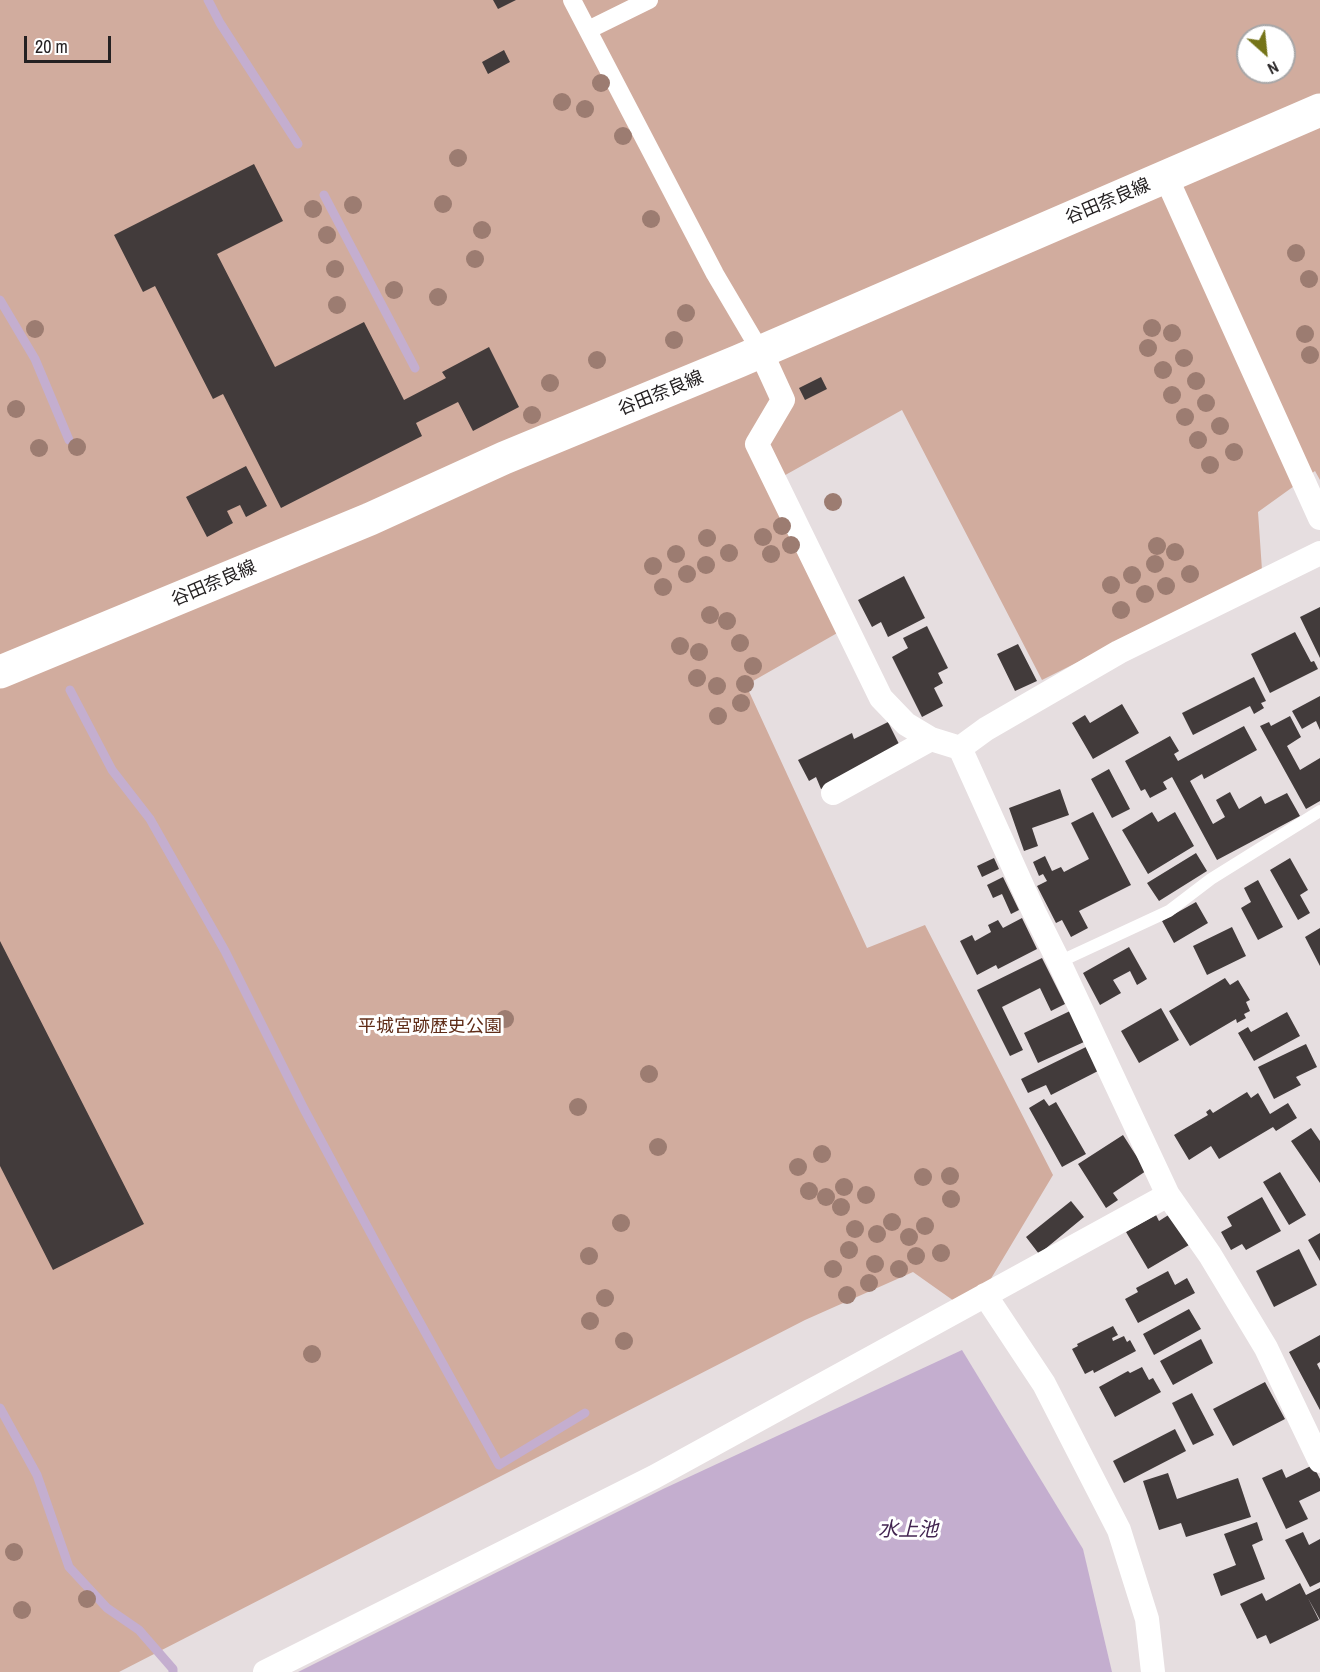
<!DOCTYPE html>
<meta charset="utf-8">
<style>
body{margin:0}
#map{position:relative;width:1320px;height:1672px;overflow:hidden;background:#e6dee0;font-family:"Archivo Narrow",sans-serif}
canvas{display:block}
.north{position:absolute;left:1236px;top:24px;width:60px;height:60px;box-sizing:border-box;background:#fff;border:2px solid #a7a6a7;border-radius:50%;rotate:153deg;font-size:16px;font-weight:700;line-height:24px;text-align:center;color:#242122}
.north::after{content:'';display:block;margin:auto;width:21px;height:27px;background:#757418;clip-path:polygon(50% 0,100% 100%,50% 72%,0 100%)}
.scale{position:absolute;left:24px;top:36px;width:87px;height:27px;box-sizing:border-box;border:3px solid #242122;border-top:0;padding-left:8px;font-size:18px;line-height:21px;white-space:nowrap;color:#242122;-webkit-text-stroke:4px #fff;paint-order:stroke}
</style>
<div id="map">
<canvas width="1320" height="1672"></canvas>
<div class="north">N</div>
<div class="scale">20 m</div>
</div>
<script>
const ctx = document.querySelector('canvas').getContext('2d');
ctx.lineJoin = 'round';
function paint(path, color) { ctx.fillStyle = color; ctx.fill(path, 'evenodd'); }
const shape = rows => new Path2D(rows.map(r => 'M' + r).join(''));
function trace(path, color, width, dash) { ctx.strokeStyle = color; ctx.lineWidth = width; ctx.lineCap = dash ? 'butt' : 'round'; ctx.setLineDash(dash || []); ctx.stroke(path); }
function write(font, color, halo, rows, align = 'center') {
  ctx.font = font + ' "Archivo Narrow","Noto Sans JP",sans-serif'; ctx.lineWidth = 6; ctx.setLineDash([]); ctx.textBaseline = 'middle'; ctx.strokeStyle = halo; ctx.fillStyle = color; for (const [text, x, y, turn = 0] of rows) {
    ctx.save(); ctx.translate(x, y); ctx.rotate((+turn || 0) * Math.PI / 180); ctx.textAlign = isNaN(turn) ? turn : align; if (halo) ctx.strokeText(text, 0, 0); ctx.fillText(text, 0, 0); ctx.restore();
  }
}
const green = shape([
 [0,0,1320,0,1320,480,1315,471,1258,512,1262,570,1042,680,902,410,771,483,839,632,746,685,867,948,925,925,1053,1175,989,1282,954,1301,913,1272,805,1320,119,1672,0,1672],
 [1248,36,1284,36,1284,72,1248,72]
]);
const water = shape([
 [962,1350,1083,1549,1112,1672,298,1672,663,1489]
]);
const stream = shape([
 [208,0,220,23,298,144],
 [324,195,415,368],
 [0,300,35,359,69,440],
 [70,690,112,770,150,819,225,951,304,1109,383,1256,499,1465,585,1413],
 [0,1408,37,1475,69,1567,107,1608,139,1630,173,1669,173,1672]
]);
const building = shape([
 [493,0,516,0,498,9],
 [504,50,510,62,488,74,482,62],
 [254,164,283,221,217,254,275,367,364,322,404,400,446,378,442,372,489,347,519,407,473,431,458,402,416,423,422,436,281,508,223,394,213,399,155,286,143,292,114,235],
 [821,377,827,389,805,400,799,388],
 [246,466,267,506,246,517,240,505,227,511,233,523,207,537,186,497],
 [904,576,925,618,888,637,881,622,872,627,858,600],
 [1320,607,1320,658,1300,617],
 [927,626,948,668,938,673,943,683,934,688,943,706,922,717,892,657,908,648,903,638],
 [1295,632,1311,662,1314,661,1318,669,1270,693,1251,654],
 [1018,644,1037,681,1015,691,997,654],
 [1254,677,1266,701,1261,703,1264,708,1254,714,1250,706,1193,735,1182,713],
 [1320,696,1320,730,1316,721,1302,729,1292,711],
 [1122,704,1139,733,1093,759,1072,723,1085,715,1090,723],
 [1290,716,1301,737,1287,746,1300,770,1320,758,1320,801,1306,809,1260,726,1269,722,1271,726],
 [888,722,901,748,821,789,816,777,809,781,798,760,852,733,854,739],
 [1244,726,1257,750,1204,779,1202,774,1190,781,1213,824,1225,817,1216,800,1230,792,1239,809,1261,796,1265,804,1287,793,1300,816,1217,860,1172,777,1163,782,1167,789,1150,798,1145,789,1141,791,1125,761,1170,736,1179,751,1174,754,1178,761],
 [1109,769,1130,809,1112,818,1091,779],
 [1060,789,1069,815,1032,828,1038,846,1024,851,1009,808],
 [1093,812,1131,885,1079,911,1088,928,1071,937,1062,920,1056,923,1037,886,1047,881,1043,874,1039,876,1033,862,1045,856,1052,871,1061,867,1064,872,1089,859,1071,823],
 [1152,812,1158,822,1175,812,1194,846,1148,874,1122,830],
 [1196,853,1207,871,1159,901,1147,883],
 [994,858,999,869,982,877,977,866],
 [1290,858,1308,890,1300,895,1310,913,1298,920,1270,870],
 [1003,877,1019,910,1011,914,1002,894,993,898,987,885],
 [1258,880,1283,927,1258,940,1241,908,1251,902,1244,888],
 [1196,902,1208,923,1174,943,1162,921],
 [1022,918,1037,949,998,969,996,965,977,975,960,941,972,935,975,941,991,932,988,925,998,920,1003,928],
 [1232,927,1246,956,1207,975,1193,946],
 [1320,928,1320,966,1305,937],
 [0,941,144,1224,53,1270,0,1166],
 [1129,947,1147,979,1137,985,1130,971,1113,980,1121,993,1100,1005,1083,973],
 [1042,958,1065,1004,1051,1011,1040,988,1002,1007,1023,1050,1010,1056,977,990],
 [1225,978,1230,985,1238,980,1250,1000,1246,1002,1250,1011,1244,1014,1246,1018,1237,1023,1236,1019,1190,1046,1169,1011],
 [1161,1008,1179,1040,1139,1063,1121,1031],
 [1070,1011,1084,1042,1038,1063,1024,1033],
 [1287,1012,1300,1036,1254,1061,1238,1033,1248,1027,1251,1032],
 [1306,1044,1317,1067,1296,1077,1301,1085,1274,1099,1258,1067],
 [1086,1047,1098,1071,1051,1095,1046,1085,1028,1093,1021,1079],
 [1247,1092,1251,1098,1258,1093,1270,1114,1288,1103,1297,1118,1276,1131,1273,1127,1219,1159,1211,1146,1189,1160,1174,1135,1208,1115,1206,1112,1210,1109,1213,1113],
 [1044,1099,1049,1106,1056,1102,1086,1154,1062,1167,1029,1108],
 [1311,1128,1320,1141,1320,1183,1291,1141],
 [1123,1135,1146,1171,1113,1193,1118,1200,1106,1208,1078,1164],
 [1280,1172,1306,1215,1289,1225,1263,1182],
 [1262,1197,1281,1231,1246,1250,1242,1244,1231,1250,1221,1232,1232,1226,1227,1217],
 [1071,1201,1084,1217,1039,1254,1026,1237],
 [1170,1214,1189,1245,1148,1269,1126,1232,1156,1215,1159,1221],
 [1320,1233,1320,1261,1308,1240],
 [1299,1249,1317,1285,1274,1307,1256,1271],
 [1168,1271,1175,1285,1187,1278,1195,1293,1138,1323,1125,1299,1138,1292,1136,1288],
 [1189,1309,1201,1329,1154,1355,1143,1334],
 [1113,1326,1118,1335,1112,1338,1113,1341,1124,1336,1127,1342,1130,1340,1136,1351,1094,1373,1093,1370,1085,1374,1072,1349,1078,1346,1077,1344],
 [1320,1335,1320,1362,1317,1364,1320,1370,1320,1410,1289,1352],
 [1201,1339,1213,1363,1173,1385,1160,1361],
 [1142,1367,1149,1380,1153,1378,1161,1392,1115,1417,1099,1387,1128,1371,1130,1373],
 [1265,1382,1285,1419,1233,1446,1213,1409],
 [1192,1393,1214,1435,1193,1445,1172,1403],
 [1175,1429,1186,1451,1124,1483,1113,1461],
 [1313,1465,1320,1479,1320,1491,1299,1501,1308,1519,1286,1529,1262,1478,1282,1469,1286,1478],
 [1168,1473,1177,1499,1238,1478,1251,1517,1186,1537,1181,1523,1159,1530,1143,1481],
 [1257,1522,1263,1540,1252,1545,1265,1579,1221,1596,1213,1574,1236,1565,1224,1534],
 [1303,1532,1309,1545,1320,1539,1320,1582,1310,1587,1285,1540],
 [1300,1583,1306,1595,1320,1588,1320,1620,1308,1598,1319,1620,1270,1644,1266,1635,1257,1639,1240,1604,1262,1593,1266,1601]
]);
const service = shape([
 [1059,962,1169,911,1211,879,1320,811]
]);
const pedestrian = shape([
 [572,0,715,274,761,352],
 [588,30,649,0]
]);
const minor = shape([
 [1166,177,1320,518],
 [761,352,783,400,757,444,881,698,906,724,931,739,960,748,1033,910,1059,962,1168,1195,1210,1255,1266,1348,1320,1461],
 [960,748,986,729,1119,652,1320,553],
 [833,793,931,739],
 [985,1295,1044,1384,1119,1530,1147,1619,1153,1672],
 [265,1672,654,1477,1168,1195]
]);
const secondary = shape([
 [0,672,370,519,504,458,739,361,1320,110]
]);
const trees = [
 [601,83],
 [562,102],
 [585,109],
 [623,136],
 [458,158],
 [443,204],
 [353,205],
 [313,209],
 [651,219],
 [482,230],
 [327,235],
 [1296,253],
 [475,259],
 [335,269],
 [1309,279],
 [394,290],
 [438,297],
 [337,305],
 [686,313],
 [1152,328],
 [35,329],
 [1172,333],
 [1305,334],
 [674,340],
 [1148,348],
 [1310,355],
 [1184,358],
 [597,360],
 [1163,370],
 [1196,381],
 [550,383],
 [1172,395],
 [1206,403],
 [16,409],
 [532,415],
 [1185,417],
 [1220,426],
 [1198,440],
 [77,447],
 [39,448],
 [1234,452],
 [1210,465],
 [833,502],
 [782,526],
 [763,537],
 [707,538],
 [791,545],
 [1157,546],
 [1175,552],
 [729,553],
 [676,554],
 [771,554],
 [1155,564],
 [706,565],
 [653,566],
 [687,574],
 [1190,574],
 [1132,575],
 [1111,585],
 [1166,586],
 [663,587],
 [1145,594],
 [1121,610],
 [710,615],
 [727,621],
 [740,643],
 [680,646],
 [699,652],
 [753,666],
 [697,678],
 [745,684],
 [717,686],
 [741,703],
 [718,716],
 [505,1019],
 [649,1074],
 [578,1107],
 [658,1147],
 [822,1154],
 [798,1167],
 [950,1176],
 [923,1177],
 [844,1187],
 [809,1191],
 [866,1195],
 [826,1197],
 [951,1199],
 [841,1207],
 [892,1222],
 [621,1223],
 [925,1226],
 [855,1229],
 [877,1234],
 [909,1237],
 [849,1250],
 [941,1253],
 [589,1256],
 [916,1256],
 [875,1264],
 [833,1269],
 [899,1269],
 [869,1283],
 [847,1295],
 [605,1298],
 [590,1321],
 [624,1341],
 [312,1354],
 [14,1552],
 [87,1599],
 [22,1610]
];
const streetNames = [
 ["谷田奈良線",1108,202,-23],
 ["谷田奈良線",661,394,-22],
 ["谷田奈良線",214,584,-23]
];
const parkNames = [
 ["平城宮跡歴史公園",430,1027]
];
const waterNames = [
 ["水上池",908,1531]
];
paint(green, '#d1ac9e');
paint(water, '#c4aecf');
trace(stream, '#c4aecf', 9);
paint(building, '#423b3b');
trace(service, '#fff', 12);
trace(pedestrian, '#fff', 18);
trace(minor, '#fff', 24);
trace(secondary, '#fff', 33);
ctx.fillStyle = '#9c7c71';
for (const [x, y] of trees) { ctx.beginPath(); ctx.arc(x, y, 9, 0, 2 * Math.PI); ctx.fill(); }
write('18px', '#242122', '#fff', streetNames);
write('18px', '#5f2c17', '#fff', parkNames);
write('italic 20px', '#432551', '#fff', waterNames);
</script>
